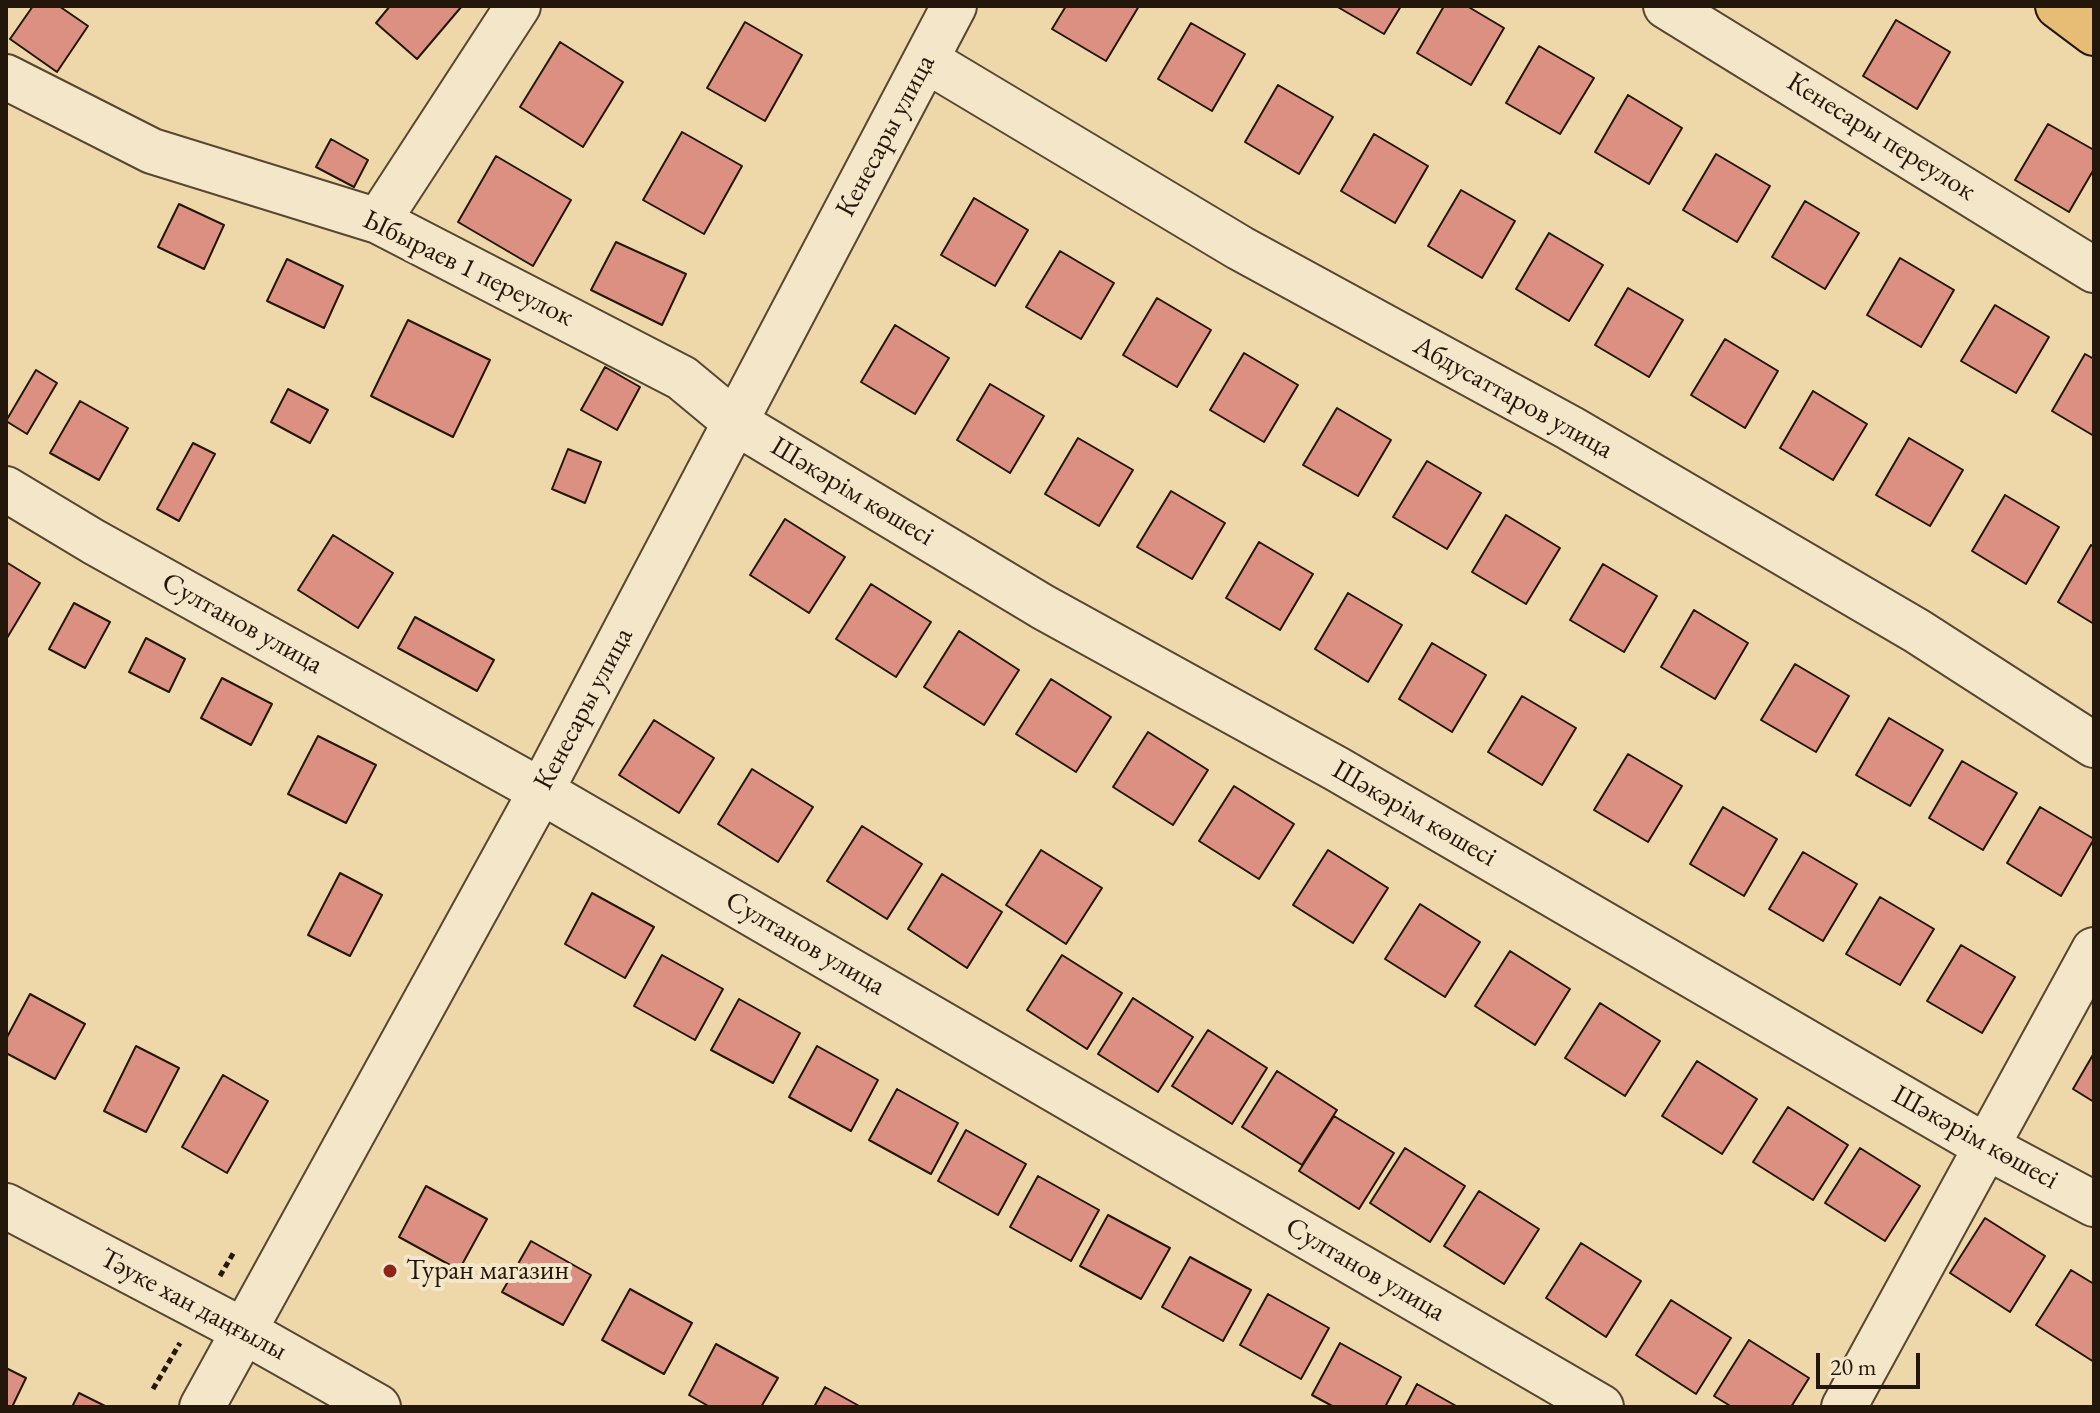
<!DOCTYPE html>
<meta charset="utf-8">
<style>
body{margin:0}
#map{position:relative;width:2100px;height:1413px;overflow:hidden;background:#eed8aa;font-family:"EB Garamond",serif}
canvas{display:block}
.frame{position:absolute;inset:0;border:8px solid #23160a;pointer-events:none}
.scale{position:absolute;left:1816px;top:1353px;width:104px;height:36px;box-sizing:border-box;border:4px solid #23160a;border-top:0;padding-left:10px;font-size:24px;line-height:28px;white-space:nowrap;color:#23160a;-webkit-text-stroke:6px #f4e6c8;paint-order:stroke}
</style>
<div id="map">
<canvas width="2100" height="1413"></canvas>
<div class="frame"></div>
<div class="scale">20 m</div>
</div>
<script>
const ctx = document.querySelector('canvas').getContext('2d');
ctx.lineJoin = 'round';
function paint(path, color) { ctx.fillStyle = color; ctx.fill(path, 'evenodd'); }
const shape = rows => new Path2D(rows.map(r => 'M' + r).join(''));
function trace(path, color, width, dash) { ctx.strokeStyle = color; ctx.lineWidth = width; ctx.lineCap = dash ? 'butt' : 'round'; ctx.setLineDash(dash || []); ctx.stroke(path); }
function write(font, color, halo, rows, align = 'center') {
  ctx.font = font + ' "EB Garamond",serif'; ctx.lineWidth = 8; ctx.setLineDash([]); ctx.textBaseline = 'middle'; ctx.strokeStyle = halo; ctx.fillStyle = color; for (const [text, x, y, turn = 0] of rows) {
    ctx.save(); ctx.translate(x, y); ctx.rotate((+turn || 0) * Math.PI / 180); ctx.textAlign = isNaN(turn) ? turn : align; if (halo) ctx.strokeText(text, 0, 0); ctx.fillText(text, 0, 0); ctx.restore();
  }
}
const building = shape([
 [33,6,59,6,88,26,57,72,10,39,33,6],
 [390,6,462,6,417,59,376,23,390,6],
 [1066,6,1139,6,1106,61,1052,29,1066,6],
 [1336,6,1401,6,1384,34,1336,6],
 [1444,6,1467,6,1504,28,1471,85,1417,53,1444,6],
 [1896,20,1950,52,1917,109,1863,76,1896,20],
 [745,22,802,55,765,121,707,88,745,22],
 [1191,23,1245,54,1212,111,1158,79,1191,23],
 [560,42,623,82,583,147,520,107,560,42],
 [1539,46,1594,78,1560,134,1506,103,1539,46],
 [1278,85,1333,117,1299,174,1245,142,1278,85],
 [1628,95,1682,128,1649,184,1595,152,1628,95],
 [2048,124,2094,150,2094,169,2069,212,2015,180,2048,124],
 [682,132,742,166,704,234,643,200,682,132],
 [1374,134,1428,166,1395,223,1341,191,1374,134],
 [331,139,368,160,354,187,316,167,331,139],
 [1716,154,1770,186,1737,242,1683,210,1716,154],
 [496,156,571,200,533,266,458,222,496,156],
 [1461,190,1515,221,1482,278,1428,246,1461,190],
 [974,198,1028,230,995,286,941,255,974,198],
 [1805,201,1859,233,1825,289,1772,257,1805,201],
 [179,204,224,225,204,269,158,247,179,204],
 [1549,233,1603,265,1569,321,1516,289,1549,233],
 [616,242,686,274,662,325,591,290,616,242],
 [1060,251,1114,283,1081,339,1026,307,1060,251],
 [1900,258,1954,290,1921,347,1867,315,1900,258],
 [287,259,343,286,324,328,267,301,287,259],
 [1628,288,1683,320,1649,377,1595,345,1628,288],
 [1157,298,1211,330,1177,387,1123,355,1157,298],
 [1995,305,2049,337,2016,393,1961,361,1995,305],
 [408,320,490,360,453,437,371,396,408,320],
 [895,325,949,358,915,414,861,382,895,325],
 [1725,339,1778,371,1745,428,1691,395,1725,339],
 [1244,353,1298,385,1264,442,1210,410,1244,353],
 [2085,354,2094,359,2094,436,2052,411,2085,354],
 [605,367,640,387,617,430,581,410,605,367],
 [36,370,57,383,27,434,6,421,36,370],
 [990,384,1044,416,1010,473,957,440,990,384],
 [288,389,328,410,310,443,271,422,288,389],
 [1813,391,1867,424,1833,480,1780,448,1813,391],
 [80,401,128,428,99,480,50,453,80,401],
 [1337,408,1391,440,1358,496,1303,465,1337,408],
 [1078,438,1133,470,1099,526,1045,494,1078,438],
 [1909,438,1963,470,1930,526,1876,495,1909,438],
 [193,443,215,454,179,521,157,509,193,443],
 [568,449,601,462,585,503,552,489,568,449],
 [1427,461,1481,493,1447,549,1393,517,1427,461],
 [1171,491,1225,523,1192,579,1137,547,1171,491],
 [2005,495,2059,527,2026,584,1972,551,2005,495],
 [1506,515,1560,548,1526,604,1472,572,1506,515],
 [785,519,845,557,809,613,750,575,785,519],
 [333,535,393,573,358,628,298,590,333,535],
 [1259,542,1313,574,1280,630,1226,598,1259,542],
 [2091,545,2094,547,2094,624,2058,602,2091,545],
 [6,562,40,583,7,638,6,638,6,562],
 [1603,564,1657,596,1624,652,1570,620,1603,564],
 [871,584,931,622,896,677,836,639,871,584],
 [1348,593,1402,625,1368,682,1315,649,1348,593],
 [74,603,110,622,85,668,49,649,74,603],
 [1694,610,1748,643,1715,699,1661,667,1694,610],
 [415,617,494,660,477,691,398,648,415,617],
 [959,631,1019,670,984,725,924,687,959,631],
 [146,638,185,659,169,692,129,672,146,638],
 [1432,643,1486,675,1452,732,1399,699,1432,643],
 [1795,664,1849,696,1816,752,1761,720,1795,664],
 [222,678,272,704,251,745,201,718,222,678],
 [1051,679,1111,717,1076,772,1016,734,1051,679],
 [1522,696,1576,728,1542,785,1488,752,1522,696],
 [1889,718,1943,750,1910,806,1856,775,1889,718],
 [654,720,714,758,679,813,619,775,654,720],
 [1148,732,1208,770,1173,825,1113,787,1148,732],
 [318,736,376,765,346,823,288,794,318,736],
 [1628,754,1682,786,1648,842,1594,810,1628,754],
 [1962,761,2017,793,1983,850,1929,818,1962,761],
 [752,769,813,807,778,862,718,824,752,769],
 [1234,786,1294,824,1259,879,1199,841,1234,786],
 [1723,807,1777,839,1744,896,1690,864,1723,807],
 [2040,807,2094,839,2061,896,2007,863,2040,807],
 [862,826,922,864,887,919,827,881,862,826],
 [1041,850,1102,888,1066,944,1006,905,1041,850],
 [1328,850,1388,888,1353,943,1293,905,1328,850],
 [1803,852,1857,884,1823,941,1769,909,1803,852],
 [340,873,382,895,350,956,308,935,340,873],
 [942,874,1002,912,967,968,908,929,942,874],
 [592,893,654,927,625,978,565,944,592,893],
 [1880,897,1934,929,1900,985,1846,954,1880,897],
 [1420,904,1480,942,1445,997,1385,959,1420,904],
 [1961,945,2015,977,1982,1033,1927,1001,1961,945],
 [1510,951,1570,989,1535,1045,1475,1006,1510,951],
 [662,955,723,989,695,1040,634,1006,662,955],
 [1062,955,1122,993,1087,1049,1027,1010,1062,955],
 [30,994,85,1024,55,1079,6,1053,6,1039,30,994],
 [1133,998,1193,1037,1158,1092,1098,1054,1133,998],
 [739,999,800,1033,773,1083,711,1050,739,999],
 [1600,1003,1660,1041,1625,1096,1565,1058,1600,1003],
 [1208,1030,1267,1068,1232,1124,1172,1086,1208,1030],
 [136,1046,179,1068,146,1132,104,1111,136,1046],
 [817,1046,878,1080,851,1131,789,1097,817,1046],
 [2094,1053,2094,1102,2073,1089,2094,1053],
 [1697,1061,1757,1099,1722,1154,1662,1116,1697,1061],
 [1277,1071,1337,1110,1302,1165,1242,1127,1277,1071],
 [223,1075,268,1101,227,1173,182,1147,223,1075],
 [897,1089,958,1123,931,1174,869,1140,897,1089],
 [1788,1107,1848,1145,1813,1200,1753,1162,1788,1107],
 [1334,1116,1394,1153,1359,1209,1299,1171,1334,1116],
 [966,1130,1026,1164,998,1215,938,1181,966,1130],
 [1405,1148,1465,1186,1430,1242,1370,1203,1405,1148],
 [1860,1148,1920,1186,1885,1241,1825,1203,1860,1148],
 [1038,1176,1099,1210,1071,1261,1010,1227,1038,1176],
 [426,1186,487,1219,459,1270,399,1237,426,1186],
 [1479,1191,1539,1229,1504,1284,1444,1246,1479,1191],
 [1108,1215,1170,1248,1141,1299,1080,1266,1108,1215],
 [1985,1218,2045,1256,2010,1312,1950,1273,1985,1218],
 [531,1241,591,1275,563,1325,502,1292,531,1241],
 [1581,1243,1641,1281,1606,1337,1546,1298,1581,1243],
 [1190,1257,1251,1290,1223,1341,1162,1307,1190,1257],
 [2071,1270,2094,1284,2094,1362,2036,1325,2071,1270],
 [630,1289,692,1323,664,1374,602,1340,630,1289],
 [1268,1294,1329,1328,1301,1379,1240,1345,1268,1294],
 [1671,1300,1731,1338,1696,1394,1636,1355,1671,1300],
 [1749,1340,1809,1378,1791,1407,1732,1407,1714,1396,1749,1340],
 [1340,1343,1401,1377,1385,1407,1334,1407,1312,1395,1340,1343],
 [716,1344,778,1378,761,1407,710,1407,689,1395,716,1344],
 [6,1368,26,1378,12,1407,6,1407,6,1368],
 [1417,1384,1458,1407,1405,1407,1417,1384],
 [825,1387,861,1407,814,1407,825,1387],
 [79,1393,107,1407,72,1407,79,1393]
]);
const path = shape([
 [220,1276,234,1252],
 [153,1389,180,1343]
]);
const minor = shape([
 [1666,6,2094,270],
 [926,60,1240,248,1570,428,1917,631,2094,745],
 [6,77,152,151,378,221,682,378,735,422,1043,607,1337,769,1985,1146,2094,1204],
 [378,221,518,6],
 [6,489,94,542,541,791,1601,1407],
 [6,1206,242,1330,378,1407],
 [202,1407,541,791,954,6],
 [1844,1407,2094,950]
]);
const major = shape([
 [2058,6,2094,33]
]);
const markers = [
 [390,1271,8,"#8f2418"]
];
const streetNames = [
 ["Кенесары улица",886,136,-62],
 ["Кенесары переулок",1881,137,32],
 ["Ыбыраев 1 переулок",468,269,26],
 ["Абдусаттаров улица",1513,398,29],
 ["Шәкәрім көшесі",852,492,31],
 ["Султанов улица",242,624,29],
 ["Кенесары улица",584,709,-62],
 ["Шәкәрім көшесі",1414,814,30],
 ["Султанов улица",805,944,30],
 ["Шәкәрім көшесі",1975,1138,29],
 ["Султанов улица",1365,1270,30],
 ["Тәуке хан даңғылы",193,1305,28]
];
const poiNames = [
 ["Туран магазин",406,1271]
];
paint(building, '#dc9082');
trace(building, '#23160a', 2);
trace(minor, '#564632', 48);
trace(major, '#23160a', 48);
trace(path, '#23160a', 5, [6, 4]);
trace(minor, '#f4e6c8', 44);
trace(major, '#e7bc75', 44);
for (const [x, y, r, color] of markers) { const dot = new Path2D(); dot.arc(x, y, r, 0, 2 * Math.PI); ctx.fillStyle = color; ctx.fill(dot); trace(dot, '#f4e6c8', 3); }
write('28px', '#23160a', '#f4e6c8', streetNames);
write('28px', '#23160a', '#f4e6c8', poiNames, 'left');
</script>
